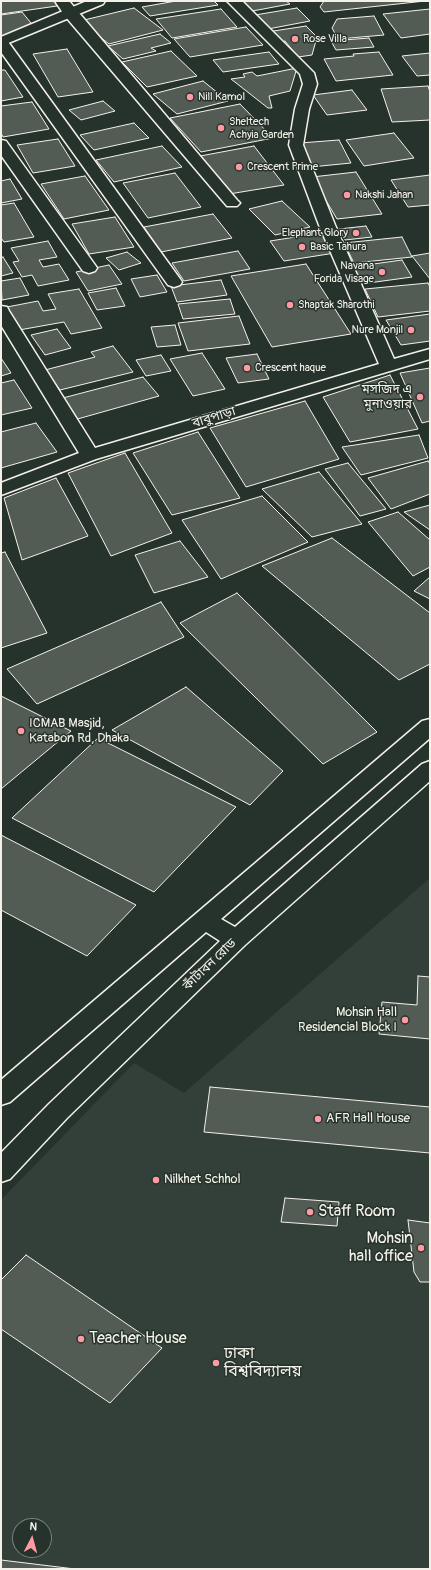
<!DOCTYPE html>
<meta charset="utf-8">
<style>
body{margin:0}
#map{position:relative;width:431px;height:1570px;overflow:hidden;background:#26332d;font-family:Pangolin,sans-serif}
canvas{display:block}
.frame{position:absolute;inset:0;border:2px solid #f4f1e8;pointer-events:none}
.north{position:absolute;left:12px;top:1518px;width:40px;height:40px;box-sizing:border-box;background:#26332d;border:1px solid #787f78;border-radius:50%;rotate:6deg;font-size:11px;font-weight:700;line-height:16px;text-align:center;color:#f4f1e8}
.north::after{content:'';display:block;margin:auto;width:14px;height:18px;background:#ff9aa2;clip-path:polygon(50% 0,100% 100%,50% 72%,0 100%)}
</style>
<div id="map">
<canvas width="431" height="1570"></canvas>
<div class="frame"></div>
<div class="north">N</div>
</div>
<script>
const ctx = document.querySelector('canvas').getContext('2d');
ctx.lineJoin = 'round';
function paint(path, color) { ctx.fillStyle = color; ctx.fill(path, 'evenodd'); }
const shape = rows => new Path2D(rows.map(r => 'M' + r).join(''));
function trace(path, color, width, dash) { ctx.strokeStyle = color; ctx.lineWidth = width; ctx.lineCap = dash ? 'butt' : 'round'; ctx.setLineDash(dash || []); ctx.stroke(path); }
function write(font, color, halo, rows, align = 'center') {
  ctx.font = font + ' Pangolin,"Noto Sans Bengali",sans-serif'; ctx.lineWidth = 3; ctx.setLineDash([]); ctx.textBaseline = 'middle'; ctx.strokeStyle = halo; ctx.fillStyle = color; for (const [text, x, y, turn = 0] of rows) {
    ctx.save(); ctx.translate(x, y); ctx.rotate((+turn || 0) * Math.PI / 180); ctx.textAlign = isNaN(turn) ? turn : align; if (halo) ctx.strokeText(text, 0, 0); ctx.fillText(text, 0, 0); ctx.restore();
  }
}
const built = shape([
 [430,878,430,1569,1,1569,1,1200,134,1063,184,1093],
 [20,1526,44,1526,44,1550,20,1550]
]);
const building = shape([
 [1,1,54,1,57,6,1,14,1,1],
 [176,1,214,1,218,5,150,16,142,7,176,1],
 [236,1,286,1,290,4,247,12,236,1],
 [324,1,425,1,324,12,320,7,324,1],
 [134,8,163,30,109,44,80,21,134,8],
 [297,8,310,21,268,29,255,15,297,8],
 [221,9,237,27,172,38,156,19,221,9],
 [430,9,430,34,401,38,383,14,430,9],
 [22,12,35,28,1,37,1,15,22,12],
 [374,16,384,35,338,39,332,28,337,19,374,16],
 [306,26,317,37,312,55,298,57,285,41,276,43,267,32,306,26],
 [246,27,263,45,190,57,174,39,246,27],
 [160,34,171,43,151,48,156,51,123,59,108,46,160,34],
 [369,38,374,47,336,50,331,41,369,38],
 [67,49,93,92,58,97,33,54,67,49],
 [171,51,197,76,147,87,122,62,171,51],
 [269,52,279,64,223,72,213,60,269,52],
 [379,52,393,75,336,81,324,59,354,56,353,54,379,52],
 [430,53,430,75,417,76,402,56,430,53],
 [297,68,290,91,269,96,272,108,268,108,231,79,245,77,243,74,252,72,257,76,297,68],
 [1,70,5,70,23,97,1,101,1,70],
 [203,81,228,101,177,114,153,94,203,81],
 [428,86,430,92,430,120,392,122,381,89,428,86],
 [352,90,367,110,327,115,313,95,352,90],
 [103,101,115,111,81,120,69,110,103,101],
 [32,102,49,129,3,137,1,133,1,106,32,102],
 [240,104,273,138,201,152,170,118,240,104],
 [134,123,149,138,94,150,80,135,134,123],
 [394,133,414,158,364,166,346,140,394,133],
 [58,139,75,166,33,173,17,145,58,139],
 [339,140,351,163,311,167,300,143,339,140],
 [162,146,182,167,114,182,96,160,162,146],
 [254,146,284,185,229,194,200,156,254,146],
 [356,172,382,214,337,219,312,177,356,172],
 [175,173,201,207,148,218,123,183,175,173],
 [430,175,430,205,408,207,391,180,430,175],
 [85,176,109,210,64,219,41,184,85,176],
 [10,179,22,199,1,203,1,181,10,179],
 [282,201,310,227,275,235,249,209,282,201],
 [14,203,34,237,4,242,1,238,1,205,14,203],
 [213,214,232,238,161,252,144,227,213,214],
 [115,217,134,247,89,254,72,224,115,217],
 [366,226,372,237,345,240,339,229,366,226],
 [321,233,335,253,284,261,270,241,321,233],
 [402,237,412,257,354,263,344,243,402,237],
 [48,241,57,257,39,260,43,267,59,264,69,280,38,286,32,275,22,277,13,262,19,261,11,248,48,241],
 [238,251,250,269,184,281,172,263,238,251],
 [127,252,141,263,119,270,106,258,127,252],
 [430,253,430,279,412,256,430,253],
 [3,257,13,273,1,276,1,258,3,257],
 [402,260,412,277,361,284,352,267,402,260],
 [306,264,351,334,272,347,231,276,306,264],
 [109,265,122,284,88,291,76,272,109,265],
 [157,275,167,292,140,297,131,279,157,275],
 [20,278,29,295,2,300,1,281,20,278],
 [221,280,227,295,177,302,171,286,221,280],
 [428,283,430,287,430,311,378,317,365,289,428,283],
 [116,288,125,306,97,310,88,293,116,288],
 [79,289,102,328,71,334,64,322,19,330,7,307,38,301,43,311,56,309,48,294,79,289],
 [230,299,235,314,183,319,178,304,230,299],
 [430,314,430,341,401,345,386,320,430,314],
 [239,316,250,344,188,351,178,323,239,316],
 [175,325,181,345,157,347,151,327,175,325],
 [57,329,71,348,45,355,31,335,57,329],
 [113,346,133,372,60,390,45,370,95,357,91,352,113,346],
 [202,353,225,389,193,396,170,359,202,353],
 [257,354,269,379,238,383,226,358,257,354],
 [161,355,171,371,146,376,136,360,161,355],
 [1,358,11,373,1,376,1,358],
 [430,368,430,421,422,423,400,373,430,368],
 [390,375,418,429,350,442,323,397,390,375],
 [143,377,159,396,74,420,59,399,143,377],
 [14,380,32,408,1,415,1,383,14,380],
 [305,401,339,459,246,487,210,428,305,401],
 [36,423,57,452,1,468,1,432,36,423],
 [198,432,240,498,172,515,133,453,198,432],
 [419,435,428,458,361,475,342,447,419,435],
 [125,453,172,533,111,556,68,473,125,453],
 [428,461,430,464,430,494,391,509,368,478,428,461],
 [348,463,386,509,360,516,325,469,348,463],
 [319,472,362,524,312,537,262,489,319,472],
 [56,478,88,536,22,560,4,498,56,478],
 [262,496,308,542,221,579,182,520,262,496],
 [430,505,430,530,404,512,430,505],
 [398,512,430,540,430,567,413,576,368,522,398,512],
 [332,538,430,613,430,664,399,680,262,566,332,538],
 [180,541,208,577,154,593,135,555,180,541],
 [5,552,47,633,1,648,1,553,5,552],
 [430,577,430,599,414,591,430,577],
 [237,593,377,732,323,764,180,623,237,593],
 [161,602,184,637,37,704,7,669,161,602],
 [186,687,283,771,250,805,112,730,186,687],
 [1,696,71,731,1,789,1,696],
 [98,738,236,807,154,892,12,818,98,738],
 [1,835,136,905,87,956,1,910,1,835],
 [418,976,430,977,430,1039,379,1034,382,1002,417,1005,418,976],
 [210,1087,430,1107,430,1153,204,1132,210,1087],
 [285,1198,339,1202,337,1226,281,1222,285,1198],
 [408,1220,430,1223,430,1282,420,1282,414,1272,408,1220],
 [26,1255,162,1348,110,1403,1,1329,1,1280,26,1255],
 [1,1560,75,1569,1,1569,1,1560]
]);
const street = shape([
 [55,1,69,1,237,200,240,203,237,206,227,206,65,16,55,1],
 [227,1,242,1,314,73,317,84,309,109,303,145,335,225,394,359,430,349,430,359,96,459,1,495,1,483,79,453,1,325,1,306,7,307,9,311,95,448,379,364,319,225,289,145,295,109,303,84,300,74,227,1],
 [1,38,6,39,180,279,182,282,180,285,174,287,168,285,1,52,1,38],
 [1,140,6,141,95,265,97,268,95,271,89,273,83,271,1,155,1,140]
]);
const secondary = shape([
 [87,1,105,1,103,4,1,46,1,37,87,1],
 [430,719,430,738,221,919,235,927,422,764,430,761,430,781,245,945,67,1118,10,1179,1,1182,1,1153,49,1104,220,941,206,932,10,1102,1,1105,1,1080,422,721,430,719]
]);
const markers = [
 [295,39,4,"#ff9aa2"],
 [190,97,4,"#ff9aa2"],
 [221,128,4,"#ff9aa2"],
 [239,167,4,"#ff9aa2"],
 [347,195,4,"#ff9aa2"],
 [356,233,4,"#ff9aa2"],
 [302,247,4,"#ff9aa2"],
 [382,272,4,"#ff9aa2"],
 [290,305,4,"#ff9aa2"],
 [411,330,4,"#ff9aa2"],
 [247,368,4,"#ff9aa2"],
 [420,397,4,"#ff9aa2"],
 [21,731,4,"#ff9aa2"],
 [405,1020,4,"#ff9aa2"],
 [318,1119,4,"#ff9aa2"],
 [156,1180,4,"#ff9aa2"],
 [310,1212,4,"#ff9aa2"],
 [421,1248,4,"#ff9aa2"],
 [81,1339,4,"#ff9aa2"],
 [216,1363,4,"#ff9aa2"]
];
const farPoinames = [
 ["Rose Villa",303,39],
 ["Nill Kamol",198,97],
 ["Sheltech",229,122],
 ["Achyia Garden",229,135],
 ["Crescent Prime",247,167],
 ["Nakshi Jahan",355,195],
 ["Elephant Glory",348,233,"right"],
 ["Basic Tahura",310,247],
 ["Navana",374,266,"right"],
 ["Forida Visage",374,279,"right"],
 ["Shaptak Sharothi",298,305],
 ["Nure Monjil",403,330,"right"],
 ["Crescent haque",255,368]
];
const poiNames = [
 ["মসজিদ এ",412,390,"right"],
 ["মুনাওয়ার",412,405,"right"],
 ["ICMAB Masjid,",29,724],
 ["Katabon Rd, Dhaka",29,739],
 ["Mohsin Hall",397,1013,"right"],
 ["Residencial Block I",397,1028,"right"],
 ["AFR Hall House",326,1119],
 ["Nilkhet Schhol",164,1180]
];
const streetNames = [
 ["বাবুপাড়া",214,418,-17],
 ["কাঁটাবন রোড",210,965,-44]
];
const nearPoinames = [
 ["Staff Room",318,1212],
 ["Mohsin",413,1239,"right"],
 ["hall office",413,1257,"right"],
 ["Teacher House",89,1339],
 ["ঢাকা",224,1354],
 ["বিশ্ববিদ্যালয়",224,1372]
];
paint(built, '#333f39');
paint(building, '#525c55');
trace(building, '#f4f1e8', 1);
trace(street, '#f4f1e8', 3);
trace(secondary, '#f4f1e8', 3);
paint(street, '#26332d');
paint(secondary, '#26332d');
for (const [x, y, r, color] of markers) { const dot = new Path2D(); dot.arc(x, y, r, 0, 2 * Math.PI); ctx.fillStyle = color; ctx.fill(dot); trace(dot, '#26332d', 1.5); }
write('11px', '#f4f1e8', '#26332d', farPoinames, 'left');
write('13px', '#f4f1e8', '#26332d', poiNames, 'left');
write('13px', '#f4f1e8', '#26332d', streetNames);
write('16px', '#f4f1e8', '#26332d', nearPoinames, 'left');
</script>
